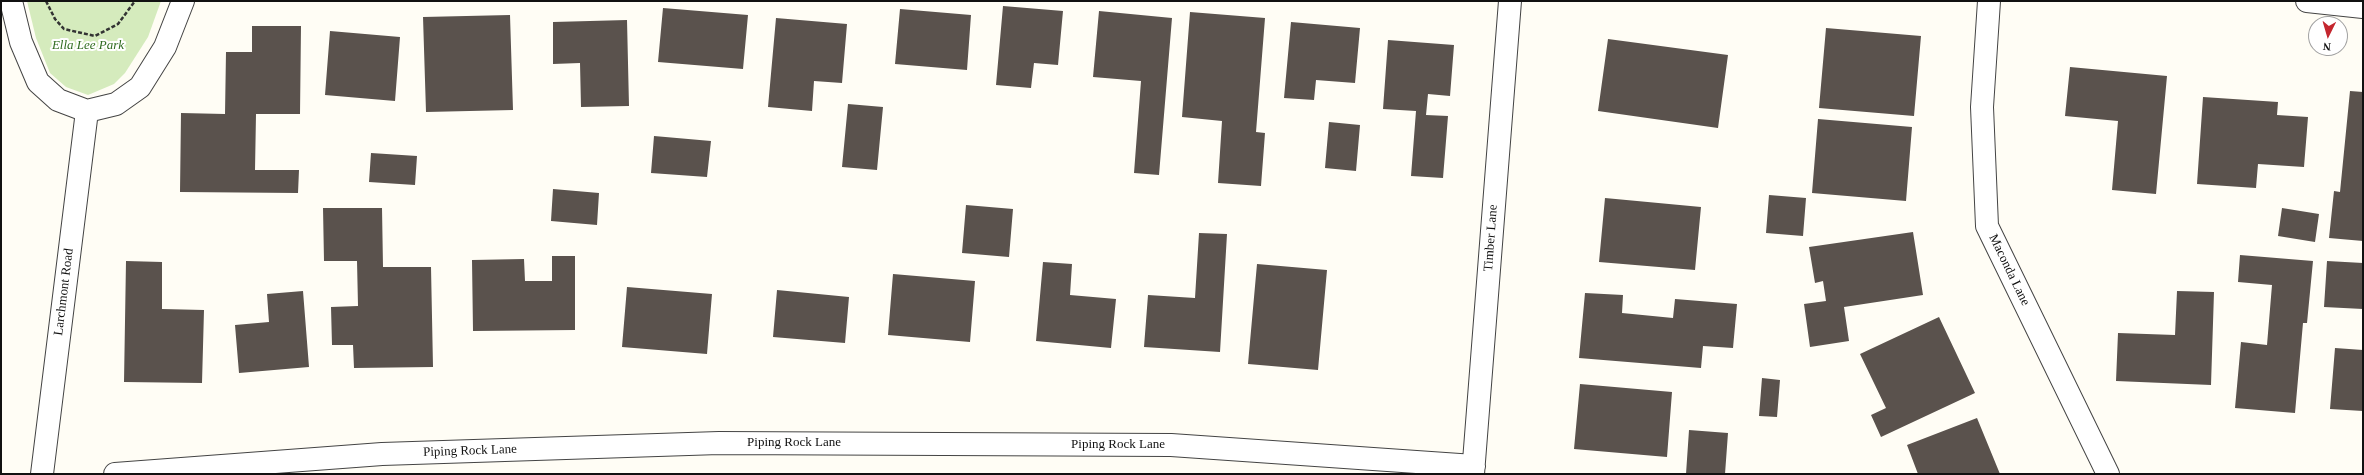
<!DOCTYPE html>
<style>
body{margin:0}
#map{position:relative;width:2364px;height:475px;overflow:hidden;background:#fffdf5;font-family:"Times New Roman",serif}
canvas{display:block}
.frame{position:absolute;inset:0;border:2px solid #111;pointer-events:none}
.north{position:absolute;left:2308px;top:16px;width:40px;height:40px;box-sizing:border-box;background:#fff;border:1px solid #a0a0a0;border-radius:50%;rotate:185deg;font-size:11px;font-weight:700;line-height:16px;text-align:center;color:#111}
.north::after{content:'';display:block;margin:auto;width:14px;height:18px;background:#c4262e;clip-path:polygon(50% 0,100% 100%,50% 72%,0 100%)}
</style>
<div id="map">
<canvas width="2364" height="475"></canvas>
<div class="frame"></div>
<div class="north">N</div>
</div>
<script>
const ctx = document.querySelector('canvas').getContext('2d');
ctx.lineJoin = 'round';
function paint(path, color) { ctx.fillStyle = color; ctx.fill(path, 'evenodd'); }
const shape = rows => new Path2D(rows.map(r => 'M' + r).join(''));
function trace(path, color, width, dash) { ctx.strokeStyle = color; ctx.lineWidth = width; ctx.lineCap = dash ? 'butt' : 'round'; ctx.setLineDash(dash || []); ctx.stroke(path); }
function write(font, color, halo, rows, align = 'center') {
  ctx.font = font + ' "Times New Roman",serif'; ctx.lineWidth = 4; ctx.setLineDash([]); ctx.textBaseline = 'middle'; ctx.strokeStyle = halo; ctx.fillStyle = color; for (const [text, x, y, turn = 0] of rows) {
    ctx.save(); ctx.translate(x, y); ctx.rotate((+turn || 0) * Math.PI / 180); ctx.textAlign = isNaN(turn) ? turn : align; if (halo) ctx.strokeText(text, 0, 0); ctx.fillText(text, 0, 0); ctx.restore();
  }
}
const green = shape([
 [27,1,161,1,148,37,125,73,114,84,88,95,66,87,50,73,36,38]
]);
const building = shape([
 [1003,6,1063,11,1058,65,1034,63,1031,88,996,85],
 [663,8,748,15,743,69,658,62],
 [900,9,971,15,967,70,895,64],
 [1099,11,1172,18,1159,175,1134,173,1141,81,1093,77],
 [1190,12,1265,18,1256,132,1265,133,1261,186,1218,183,1222,121,1182,117],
 [510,15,513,110,426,112,423,17],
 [776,18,847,24,842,83,814,81,812,111,768,107],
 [627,20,629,106,581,107,580,63,553,64,553,22],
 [1291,22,1360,28,1355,83,1316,80,1314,100,1284,98],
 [252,26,301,26,300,114,256,114,255,170,299,170,298,193,180,192,181,113,225,114,226,52,252,52],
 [1826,28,1921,36,1914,116,1819,108],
 [330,31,400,37,395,101,325,95],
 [1608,39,1728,55,1718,128,1598,111],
 [1388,40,1454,45,1450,96,1428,94,1426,115,1448,116,1443,178,1411,176,1416,111,1383,109],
 [2070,67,2167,76,2156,194,2112,190,2118,121,2065,116],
 [2350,91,2363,92,2363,241,2329,238,2334,191,2340,192],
 [2203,97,2278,102,2277,115,2308,117,2304,167,2258,164,2256,188,2197,184],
 [848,104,883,107,877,170,842,167],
 [1818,119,1912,127,1906,201,1812,193],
 [1329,122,1360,125,1356,171,1325,168],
 [654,136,711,141,707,177,651,173],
 [371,153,417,156,415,185,369,182],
 [553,189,599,193,597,225,551,221],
 [1769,195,1806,198,1803,236,1766,233],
 [1605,198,1701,207,1695,270,1599,262],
 [966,205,1013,209,1009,257,962,253],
 [323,208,382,208,383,267,431,267,433,367,354,368,353,345,332,345,331,307,358,306,357,261,324,261],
 [2282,208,2319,214,2315,242,2278,236],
 [1913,232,1923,295,1844,307,1849,341,1810,347,1804,304,1826,301,1823,281,1815,283,1809,247],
 [1199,233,1227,234,1220,352,1144,347,1148,295,1195,298],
 [2240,255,2313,261,2307,323,2303,323,2295,413,2235,408,2241,342,2267,345,2272,285,2238,282],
 [552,256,575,256,575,330,473,331,472,260,524,259,525,281,552,281],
 [126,261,162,262,162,309,204,310,202,383,124,382],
 [2327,261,2363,263,2363,309,2324,307],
 [1043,262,1072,264,1070,295,1116,299,1111,348,1036,341],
 [1257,264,1327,270,1318,370,1248,364],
 [893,274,975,281,970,342,888,335],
 [627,287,712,294,707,354,622,347],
 [777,290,849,297,845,343,773,337],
 [303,291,309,367,239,373,235,325,269,322,267,294],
 [2177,291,2214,292,2211,385,2116,381,2118,333,2175,335],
 [1585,293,1623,295,1622,313,1673,318,1675,299,1737,304,1733,348,1703,346,1701,368,1579,358],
 [1939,317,1975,393,1881,437,1871,415,1886,408,1860,354],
 [2335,348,2363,350,2363,411,2330,409],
 [1762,378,1780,380,1777,417,1759,416],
 [1580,384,1672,392,1667,457,1574,449],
 [1977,418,2000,474,1918,474,1907,445],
 [1689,430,1728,433,1725,474,1686,474]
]);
const path = shape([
 [46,1,55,19,64,29,95,36,118,24,135,1]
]);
const minor = shape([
 [11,1,21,42,38,82,58,100,87,111,116,104,140,87,165,47,183,1],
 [1989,1,1982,107,1987,226,2108,474],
 [2307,1,2363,7],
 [42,474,87,111],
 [115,474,382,454,719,443,1171,445,1474,466],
 [1473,474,1510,1]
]);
const parkNames = [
 ["Ella Lee Park",88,46]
];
const streetNames = [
 ["Timber Lane",1491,238,-86],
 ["Maconda Lane",2009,270,64],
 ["Larchmont Road",64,292,-83],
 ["Piping Rock Lane",794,443],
 ["Piping Rock Lane",1118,445],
 ["Piping Rock Lane",470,451,-2]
];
paint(green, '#d5ebbd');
paint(building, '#5a524d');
trace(minor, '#444', 24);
trace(path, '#333', 2.5, [4, 2]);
trace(minor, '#fff', 22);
write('italic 13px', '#2f6b1f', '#fff', parkNames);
write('13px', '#111', '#fff', streetNames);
</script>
